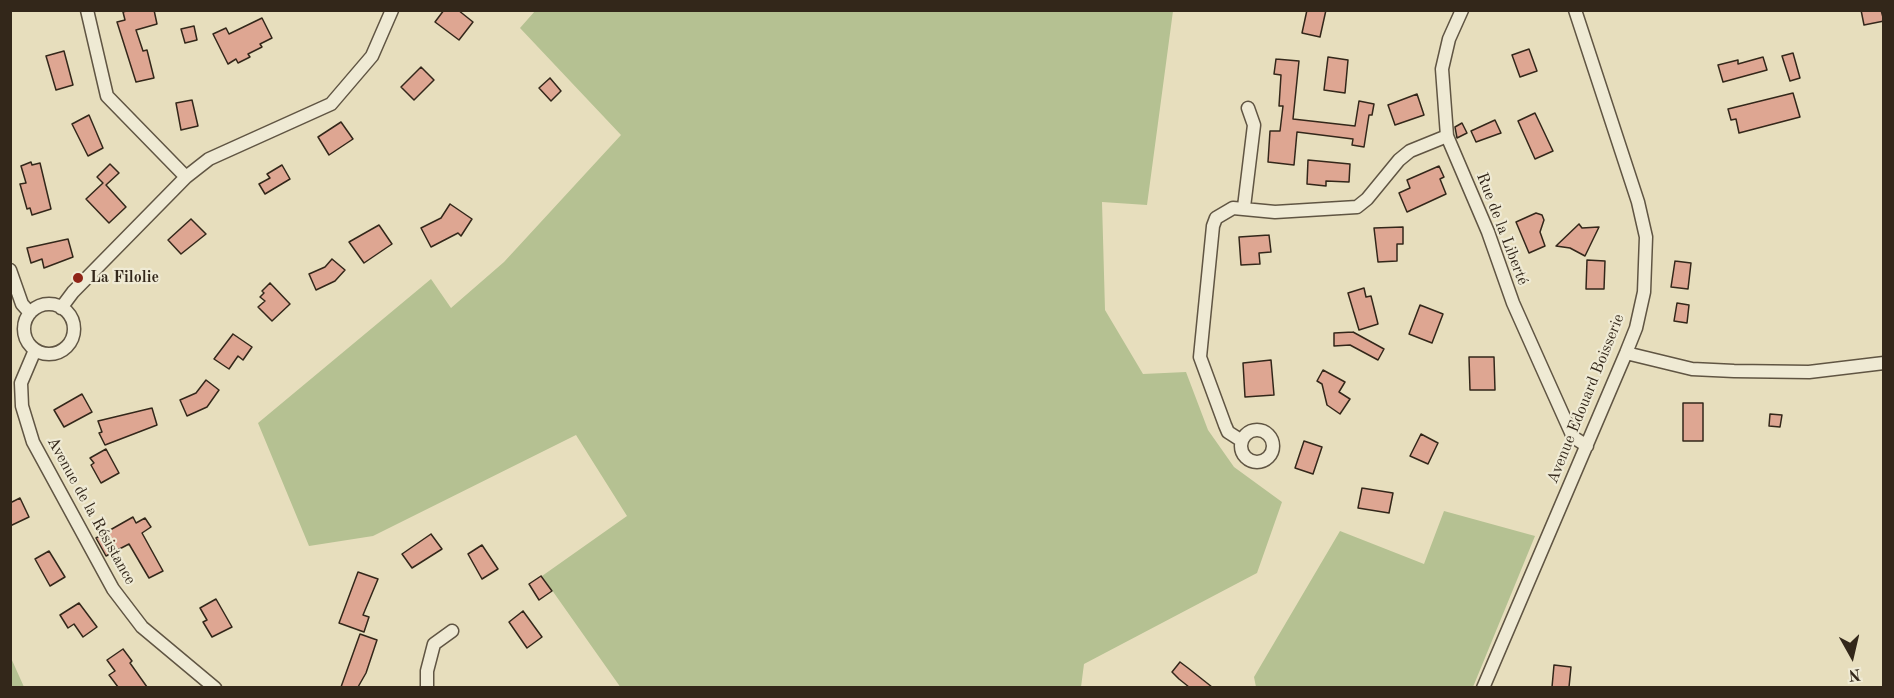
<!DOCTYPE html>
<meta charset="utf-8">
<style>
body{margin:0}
#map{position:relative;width:1894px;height:698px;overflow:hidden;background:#e7debd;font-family:"Old Standard TT",serif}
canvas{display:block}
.frame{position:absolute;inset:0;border:12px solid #33271a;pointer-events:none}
.north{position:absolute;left:1822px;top:626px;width:60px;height:60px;-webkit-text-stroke:4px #efead4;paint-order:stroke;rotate:172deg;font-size:16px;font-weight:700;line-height:24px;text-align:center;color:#33271a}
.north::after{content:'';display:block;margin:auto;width:21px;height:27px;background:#33271a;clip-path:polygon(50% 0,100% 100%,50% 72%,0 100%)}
</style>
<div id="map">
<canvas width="1894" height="698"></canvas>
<div class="frame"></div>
<div class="north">N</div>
</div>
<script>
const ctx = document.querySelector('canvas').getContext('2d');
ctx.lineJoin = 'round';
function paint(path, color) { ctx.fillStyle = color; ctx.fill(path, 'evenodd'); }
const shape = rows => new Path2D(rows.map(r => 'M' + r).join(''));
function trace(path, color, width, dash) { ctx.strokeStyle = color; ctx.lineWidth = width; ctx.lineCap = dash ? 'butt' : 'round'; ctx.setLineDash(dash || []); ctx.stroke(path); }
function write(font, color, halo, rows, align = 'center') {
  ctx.font = font + ' "Old Standard TT",serif'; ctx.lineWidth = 4.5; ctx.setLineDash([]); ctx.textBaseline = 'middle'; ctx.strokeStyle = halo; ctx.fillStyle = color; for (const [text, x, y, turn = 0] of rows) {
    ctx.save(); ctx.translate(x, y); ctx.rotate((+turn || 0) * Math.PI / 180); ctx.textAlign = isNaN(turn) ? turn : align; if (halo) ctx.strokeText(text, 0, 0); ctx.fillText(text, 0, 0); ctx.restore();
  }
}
const green = shape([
 [535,11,1173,11,1147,205,1102,202,1105,310,1143,374,1186,372,1208,430,1234,467,1282,502,1257,573,1084,664,1081,687,621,688,542,576,627,516,576,435,373,536,309,546,258,423,431,279,451,308,504,262,621,135,520,28],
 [1444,511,1535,536,1473,687,1256,687,1254,677,1340,531,1424,564],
 [10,658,11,658,24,687,11,687]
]);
const building = shape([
 [130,10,154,10,157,24,136,30,143,51,147,50,154,78,136,82,117,22,125,20,123,12,130,10],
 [444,10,458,10,473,22,459,40,435,22,444,10],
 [1307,10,1326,10,1320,37,1302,33,1307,10],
 [1861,10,1881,10,1884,21,1864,25,1861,10],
 [262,18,272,38,260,44,262,47,248,54,250,57,238,63,236,59,228,64,213,34,226,28,229,34,262,18],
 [194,26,197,40,185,43,181,29,194,26],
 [1529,49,1537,71,1520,77,1512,55,1529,49],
 [64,51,73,85,56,90,46,56,64,51],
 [1793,53,1800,78,1790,81,1782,56,1793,53],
 [1328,57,1348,60,1345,93,1324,90,1328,57],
 [1763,57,1767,70,1723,82,1718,65,1738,60,1738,64,1763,57],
 [1276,59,1299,61,1293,119,1355,126,1359,101,1374,104,1372,115,1369,115,1364,147,1352,145,1353,139,1297,132,1294,165,1268,162,1270,131,1280,131,1283,106,1279,106,1281,75,1274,74,1276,59],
 [421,67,434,80,414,100,401,87,421,67],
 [550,78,561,91,551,101,539,88,550,78],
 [1793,93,1800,117,1739,133,1736,119,1731,120,1728,109,1793,93],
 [1417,94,1424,115,1395,125,1388,105,1417,94],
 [192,100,198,126,181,130,176,103,192,100],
 [1535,113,1553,151,1535,159,1518,121,1535,113],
 [89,115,103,148,88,156,72,124,89,115],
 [1495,120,1501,133,1476,142,1471,131,1495,120],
 [341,122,353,139,329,155,318,137,341,122],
 [1462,123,1467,133,1457,138,1455,127,1462,123],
 [1308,160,1350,164,1349,182,1326,181,1326,186,1307,184,1308,160],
 [31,162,32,165,40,163,51,209,32,215,30,208,27,209,20,184,26,183,21,166,31,162],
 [110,164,119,173,106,185,126,207,109,223,86,199,103,183,97,177,110,164],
 [282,165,290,179,265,194,259,184,270,178,267,174,282,165],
 [1439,166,1444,177,1440,179,1446,194,1407,212,1399,193,1410,188,1407,180,1439,166],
 [450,204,472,219,461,236,458,233,431,247,421,228,441,218,450,204],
 [1536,213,1542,215,1544,220,1540,232,1545,246,1529,253,1516,222,1536,213],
 [191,219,206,234,181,254,168,240,191,219],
 [1579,224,1582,228,1599,227,1585,256,1570,248,1556,246,1579,224],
 [379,225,392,244,364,263,349,242,379,225],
 [1403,227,1403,244,1397,244,1397,261,1378,262,1374,228,1403,227],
 [1269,235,1271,252,1259,253,1260,264,1241,265,1239,237,1269,235],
 [68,239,73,257,44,268,42,259,31,263,27,248,68,239],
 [332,259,345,270,335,281,316,290,309,274,325,267,332,259],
 [1587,260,1605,261,1604,289,1586,289,1587,260],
 [1675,261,1691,263,1688,289,1671,287,1675,261],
 [270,283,290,304,272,321,258,307,265,301,260,297,264,293,262,291,270,283],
 [1364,288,1366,297,1371,296,1378,324,1359,330,1348,293,1364,288],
 [1677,303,1689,305,1687,323,1674,321,1677,303],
 [1420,305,1443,314,1432,343,1409,334,1420,305],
 [1353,332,1384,349,1378,360,1350,345,1334,346,1334,333,1353,332],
 [233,334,252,347,243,360,238,356,229,369,214,359,233,334],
 [1469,357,1494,357,1495,390,1470,390,1469,357],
 [1271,360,1274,395,1245,397,1243,363,1271,360],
 [1323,370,1345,382,1339,392,1350,399,1340,414,1327,405,1322,384,1317,381,1323,370],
 [206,380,219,390,207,407,187,416,180,400,196,393,206,380],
 [82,394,92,412,64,427,54,410,82,394],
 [1683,403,1703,403,1703,441,1683,441,1683,403],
 [152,408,157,425,105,445,99,433,102,432,98,421,152,408],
 [1770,414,1782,415,1780,427,1769,426,1770,414],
 [1421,434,1438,443,1428,464,1410,456,1421,434],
 [1304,441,1322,447,1313,474,1295,468,1304,441],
 [106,449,119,473,101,483,91,465,94,463,90,458,106,449],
 [1362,488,1393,493,1389,513,1358,508,1362,488],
 [20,498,29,517,10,526,10,503,20,498],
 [133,517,136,523,145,518,151,527,142,533,163,571,149,578,129,544,106,556,96,538,133,517],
 [431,534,442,549,412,568,402,554,431,534],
 [482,545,498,569,482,579,468,554,482,545],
 [49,551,65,577,50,586,35,559,49,551],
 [358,572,378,579,363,615,369,617,364,632,339,623,358,572],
 [541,576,552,591,539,600,529,584,541,576],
 [216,599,232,627,212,637,203,622,207,620,200,608,216,599],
 [79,603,97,627,83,637,74,624,68,628,60,615,79,603],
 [523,611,542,637,527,648,509,622,523,611],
 [360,634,377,640,366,673,358,687,341,687,360,634],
 [123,649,132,661,130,663,147,687,118,687,109,675,115,671,107,660,123,649],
 [1180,662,1188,668,1212,687,1189,687,1179,679,1172,672,1180,662],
 [1554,665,1571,667,1569,687,1552,687,1554,665]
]);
const minor = shape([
 [87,10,107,96,186,177],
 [1462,10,1449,39,1442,69,1447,136,1488,232,1513,303,1542,368,1573,437,1587,446],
 [1244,207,1254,125,1248,108],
 [10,270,22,304,30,313],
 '24 329a25 25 0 1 1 50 0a25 25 0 1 1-50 0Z',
 [61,308,73,292,186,177,209,159,331,104,372,56,392,10],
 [35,350,21,383,22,406,33,442,113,589,142,627,215,688],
 [1626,353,1692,369,1734,371,1809,372,1884,363],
 '1241 446a16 16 0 1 1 32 0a16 16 0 1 1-32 0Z',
 [1242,441,1228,432,1225,425,1200,357,1213,226,1216,218,1233,208,1275,212,1357,207,1367,199,1399,160,1410,151,1447,136],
 [427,688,427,671,434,644,452,631],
 [1483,688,1626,353,1636,328,1644,292,1646,237,1638,202,1575,10]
]);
const markers = [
 [78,278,6,"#8f2418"]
];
const streetNames = [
 ["Rue de la Liberté",1502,229,69],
 ["Avenue Edouard Boisserie",1586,399,-68],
 ["Avenue de la Résistance",91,511,61]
];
const poiNames = [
 ["La Filolie",90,278]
];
paint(green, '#b5c192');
paint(building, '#dea692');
trace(building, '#33271a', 1.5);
trace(minor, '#605543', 15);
trace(minor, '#efead4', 12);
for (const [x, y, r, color] of markers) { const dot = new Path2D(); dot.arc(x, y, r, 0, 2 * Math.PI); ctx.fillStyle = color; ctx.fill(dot); trace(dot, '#efead4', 2); }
write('16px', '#33271a', '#efead4', streetNames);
write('bold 16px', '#33271a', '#efead4', poiNames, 'left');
</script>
